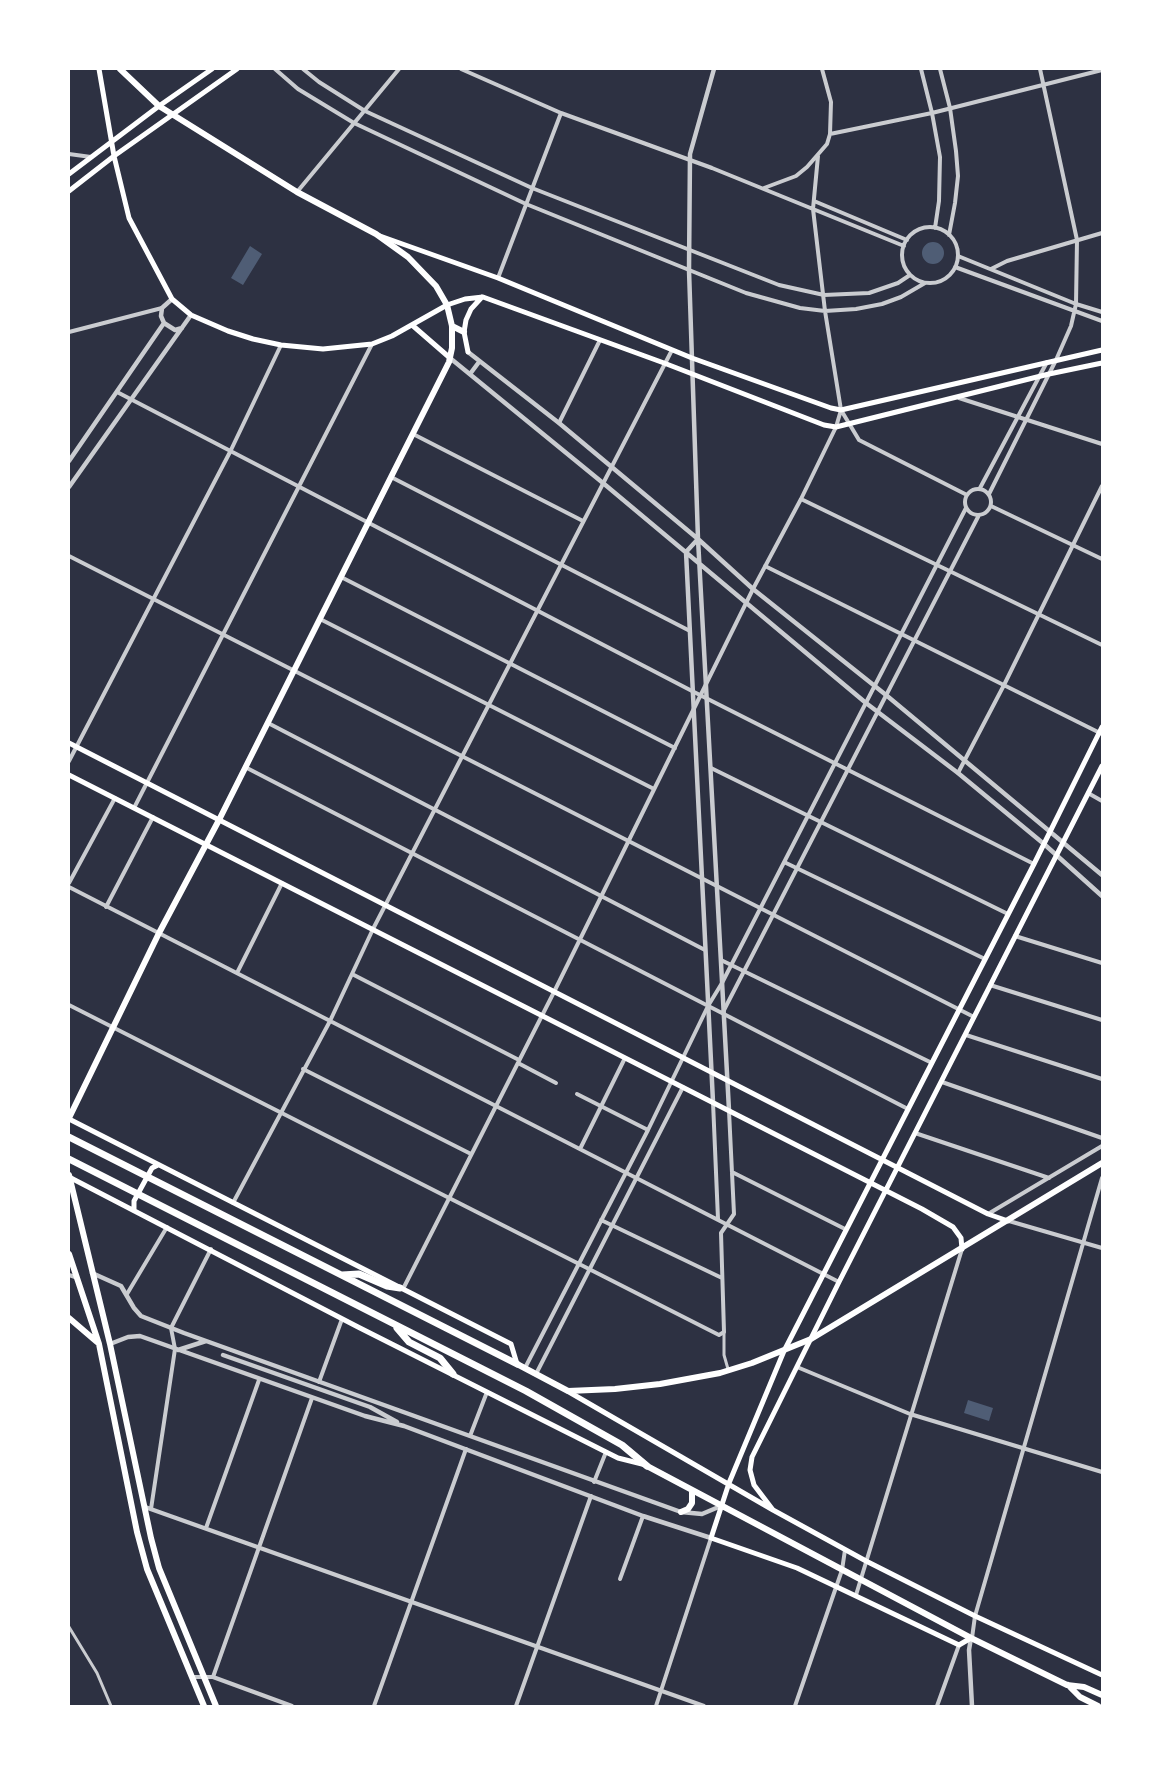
<!DOCTYPE html>
<style>
body{margin:0}
#map{position:relative;width:1171px;height:1775px;overflow:hidden;background:#2d3142;font-family:Mulish,sans-serif}
canvas{display:block}
.frame{position:absolute;inset:0;border:70px solid #fff;pointer-events:none}
</style>
<div id="map">
<canvas width="1171" height="1775"></canvas>
<div class="frame"></div>
</div>
<script>
const ctx = document.querySelector('canvas').getContext('2d');
ctx.lineJoin = 'round';
function paint(path, color) { ctx.fillStyle = color; ctx.fill(path, 'evenodd'); }
const shape = rows => new Path2D(rows.map(r => 'M' + r).join(''));
function trace(path, color, width, dash) { ctx.strokeStyle = color; ctx.lineWidth = width; ctx.lineCap = dash ? 'butt' : 'round'; ctx.setLineDash(dash || []); ctx.stroke(path); }
const water = shape([
 '922 253a11 11 0 1 1 22 0a11 11 0 1 1-22 0Z',
 [250,246,262,254,243,285,231,278],
 [968,1400,993,1408,989,1421,964,1413]
]);
const pedestrian = shape([
 [724,1332,724,1355,728,1369],
 [69,1627,97,1673,111,1706]
]);
const minor = shape([
 [275,69,298,89,354,123,526,204,746,293,800,308,825,311,856,309,882,304,901,297,925,283],
 [303,69,319,82,365,111,532,188,779,285,824,295,869,293,898,283,910,275],
 [461,69,561,113,712,168,904,246],
 [921,69,932,113,940,157,939,201,935,228],
 [940,69,950,108,956,151,958,176,955,203,949,235],
 [830,134,932,113,1102,70],
 [69,154,91,157],
 [818,156,813,209,825,311,841,410,859,440,967,495],
 [764,188,796,176,807,167,827,144,830,134,831,102,822,69],
 [297,192,399,69],
 [814,201,907,240],
 '902 255a28 28 0 1 1 56 0a28 28 0 1 1-56 0Z',
 [958,256,1076,304,1102,312],
 [955,267,1102,321],
 [991,269,1007,261,1102,233],
 [498,278,561,113],
 [69,332,162,308],
 [117,392,692,691,1034,864],
 [959,398,1102,444],
 [559,423,600,340],
 [413,434,583,521],
 [391,477,690,631],
 [980,488,1047,362],
 '965 502a13 13 0 1 1 26 0a13 13 0 1 1-26 0Z',
 [989,494,1056,360,1071,326,1076,304,1077,240,1040,69],
 [801,499,1102,645],
 [991,506,1102,559],
 [69,556,974,1017],
 [765,566,1102,734],
 [341,577,675,748],
 [320,619,654,789],
 [268,723,705,950],
 [69,761,230,452,281,345],
 [245,767,908,1109],
 [711,768,1008,914],
 [958,773,1004,685,1102,486],
 [1088,793,1102,801],
 [134,808,372,344],
 [784,862,985,959],
 [69,883,115,798],
 [69,887,839,1282],
 [106,907,153,817],
 [1015,936,1102,963],
 [721,960,932,1063],
 [237,973,282,883],
 [352,974,519,1060],
 [990,985,1102,1020],
 [69,1005,719,1335,724,1332,721,1233,734,1214,729,1111],
 [723,1012,979,515],
 [966,1035,1102,1079],
 [518,1063,556,1083],
 [303,1069,471,1154],
 [942,1082,1102,1138],
 [577,1094,648,1130],
 [713,1102,718,1219],
 [915,1133,1049,1178],
 [580,1149,625,1058],
 [732,1172,845,1229],
 [233,1203,330,1021,373,929,672,350],
 [988,1214,1102,1146],
 [601,1220,722,1278],
 [1009,1221,1102,1248],
 [69,1275,75,1277],
 [403,1289,554,992,753,589,801,499,836,427,841,410],
 [127,1294,167,1227],
 [797,1367,910,1414,1102,1472],
 [525,1368,648,1130,708,1006,722,983,966,508],
 [536,1374,683,1087],
 [319,1382,342,1319],
 [470,1436,487,1392],
 [594,1482,606,1452],
 [145,1507,704,1706],
 [151,1509,175,1349,171,1328,211,1249],
 [206,1528,259,1380],
 [620,1579,643,1516],
 [856,1595,962,1249],
 [972,1638,975,1616,1102,1178],
 [192,1677,213,1677,292,1706],
 [213,1677,312,1398],
 [374,1706,466,1449],
 [516,1706,591,1496],
 [656,1706,711,1538],
 [795,1706,842,1570,845,1550],
 [937,1706,959,1645]
]);
const tertiary = shape([
 [714,69,690,154,689,270,698,539,729,1110],
 [164,323,175,330,182,328],
 [468,352,559,423,698,539,753,589,886,695,1102,875],
 [450,358,603,483,866,703,958,773,1044,844,1102,896],
 [470,374,479,362],
 [69,461,164,323,161,316,162,308,172,299],
 [69,487,191,315],
 [698,539,686,552,713,1102],
 [92,1273,121,1286,134,1308,141,1316,184,1333,681,1512,702,1514,721,1506],
 [110,1344,128,1337,140,1336,365,1416,404,1426,643,1516,711,1538],
 [178,1350,206,1341],
 [223,1355,370,1407,397,1422],
 [971,1638,969,1650,972,1706]
]);
const secondary = shape([
 [99,69,114,156,129,218,172,299,191,315,228,331,253,339,281,345,323,349,372,344,392,336,447,305,465,299,483,297,664,363,824,425,836,427,1049,374,1102,363],
 [69,174,159,106,212,69],
 [69,191,114,156,237,69],
 [380,236,498,278,692,358,831,408,841,410,1102,350],
 [412,325,450,358],
 [468,352,464,332,466,320,471,309,482,297],
 [69,743,988,1214,1008,1221],
 [69,775,922,1209,953,1227,961,1238,962,1249],
 [69,1119,511,1344,517,1364],
 [69,1177,358,1327,606,1452,618,1458,646,1465],
 [134,1210,134,1201,152,1168,158,1165],
 [569,1392,773,1510,866,1561,975,1616,1102,1675],
 [773,1510,754,1485,750,1470,752,1457,839,1282,1102,766],
 [971,1638,959,1645,797,1568,711,1538,729,1483,784,1351,1034,864,1102,727]
]);
const primary = shape([
 [452,326,464,332],
 [69,1118,159,933,219,820,391,477,449,362,452,348,452,326,447,305,436,286,408,257,376,234,297,192,159,106,120,69],
 [69,1175,110,1344,151,1538,159,1568,216,1706],
 [69,1254,99,1344,137,1532,147,1569,204,1706],
 [69,1318,97,1342],
 [517,1364,568,1391,615,1389,660,1384,720,1373,752,1363,811,1339,1102,1163],
 [647,1466,971,1638,1067,1685,1084,1687,1102,1695],
 [681,1512,688,1509,692,1503,692,1490],
 [1068,1685,1080,1697,1098,1706]
]);
const motorway = shape([
 [69,1137,517,1364],
 [69,1159,526,1391,622,1445,647,1466],
 [342,1275,359,1274,387,1286,400,1288],
 [397,1328,409,1342,440,1358,453,1374]
]);
paint(water, '#4f5d75');
trace(pedestrian, '#caccd0', 3);
trace(minor, '#caccd0', 4);
trace(tertiary, '#caccd0', 4.5);
trace(secondary, '#fff', 5);
trace(primary, '#fff', 6);
trace(motorway, '#fff', 7);
</script>
